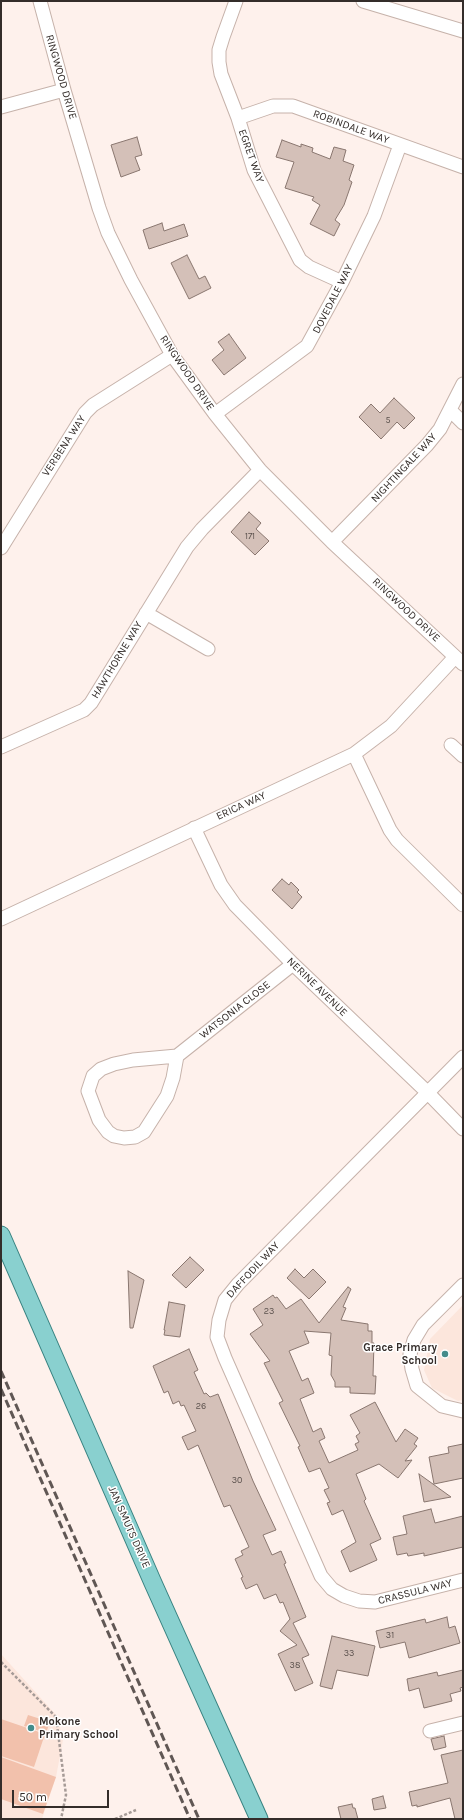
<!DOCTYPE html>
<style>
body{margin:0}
#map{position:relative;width:464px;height:1820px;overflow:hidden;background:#fef1ec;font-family:Karla,sans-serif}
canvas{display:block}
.frame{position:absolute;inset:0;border:2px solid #342d2a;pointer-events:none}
.scale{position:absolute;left:12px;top:1790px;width:97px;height:18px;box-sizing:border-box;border:2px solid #342d2a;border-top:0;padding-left:5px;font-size:12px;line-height:14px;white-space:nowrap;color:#342d2a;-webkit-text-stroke:3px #fff;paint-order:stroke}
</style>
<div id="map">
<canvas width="464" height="1820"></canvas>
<div class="frame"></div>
<div class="scale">50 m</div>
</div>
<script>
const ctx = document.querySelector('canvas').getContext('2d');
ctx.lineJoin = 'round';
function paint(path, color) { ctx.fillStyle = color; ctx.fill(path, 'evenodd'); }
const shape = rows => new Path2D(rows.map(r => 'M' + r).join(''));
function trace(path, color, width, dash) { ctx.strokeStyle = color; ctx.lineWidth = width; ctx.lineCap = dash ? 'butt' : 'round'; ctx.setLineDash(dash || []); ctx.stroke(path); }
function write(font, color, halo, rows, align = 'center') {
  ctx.font = font + ' Karla,sans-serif'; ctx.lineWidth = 3; ctx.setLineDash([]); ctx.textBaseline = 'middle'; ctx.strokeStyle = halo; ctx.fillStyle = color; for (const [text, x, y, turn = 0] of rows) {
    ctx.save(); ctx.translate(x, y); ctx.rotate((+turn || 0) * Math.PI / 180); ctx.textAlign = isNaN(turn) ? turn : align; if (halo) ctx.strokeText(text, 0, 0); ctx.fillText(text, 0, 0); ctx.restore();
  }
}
const built = shape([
 [463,1305,463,1400,458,1401,432,1388,424,1370,430,1339],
 [1,1654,57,1716,63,1740,56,1777,42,1819,1,1819]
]);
const green = shape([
 [28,1715,50,1722,46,1733,24,1726],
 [1,1719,45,1734,34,1767,1,1756],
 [1,1757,56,1777,43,1814,1,1799]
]);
const building = shape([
 [137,137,142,155,135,157,140,170,121,177,111,145,137,137],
 [282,140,301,147,301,144,313,148,312,152,330,159,334,147,346,150,343,161,354,165,349,180,352,182,344,205,335,220,340,224,334,236,310,224,320,205,312,200,314,197,285,188,294,162,276,157,282,140],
 [162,223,164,231,184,224,188,236,149,249,143,230,162,223],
 [187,255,199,279,205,276,211,288,189,299,171,263,187,255],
 [229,334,246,358,224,375,212,360,224,350,218,342,229,334],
 [394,398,415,418,404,429,397,422,381,439,359,417,371,404,380,413,394,398],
 [249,512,261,523,256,529,269,541,255,555,231,532,249,512],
 [282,879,289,885,291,882,299,890,297,892,302,897,292,909,272,890,282,879],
 [190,1257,204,1270,186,1288,172,1275,190,1257],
 [295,1269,304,1278,313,1269,326,1282,309,1299,287,1278,295,1269],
 [128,1271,144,1280,133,1328,130,1328,128,1271],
 [348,1287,351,1289,343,1307,346,1308,341,1320,368,1324,368,1331,372,1331,372,1343,374,1343,373,1376,376,1376,375,1394,350,1393,350,1387,335,1387,335,1382,331,1375,332,1356,329,1355,331,1333,304,1331,309,1343,289,1351,302,1381,308,1378,314,1393,300,1399,313,1432,321,1428,325,1438,319,1441,329,1463,358,1450,355,1444,359,1442,356,1436,360,1433,350,1415,375,1402,396,1442,405,1429,418,1438,414,1444,417,1446,405,1461,412,1460,398,1478,379,1464,356,1474,366,1499,364,1501,381,1539,370,1544,377,1560,350,1572,341,1551,356,1542,343,1510,332,1515,327,1503,330,1502,324,1490,329,1488,320,1468,309,1472,298,1447,300,1446,279,1403,283,1401,264,1363,270,1361,250,1334,263,1325,253,1309,273,1295,275,1298,277,1297,286,1309,301,1299,319,1323,348,1287],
 [169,1302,185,1305,180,1337,164,1335,165,1330,164,1330,169,1302],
 [189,1349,198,1370,194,1372,204,1394,206,1393,210,1397,218,1394,253,1481,276,1530,263,1535,272,1555,281,1551,286,1563,284,1564,306,1617,293,1623,309,1655,302,1658,313,1683,295,1691,278,1654,297,1645,280,1631,290,1619,283,1602,280,1603,276,1594,264,1599,257,1584,246,1589,241,1578,243,1577,235,1559,243,1555,241,1551,249,1547,230,1505,224,1507,198,1445,188,1450,182,1437,196,1431,184,1405,181,1406,179,1401,173,1404,168,1391,164,1393,153,1366,189,1349],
 [463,1444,463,1478,434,1484,429,1457,449,1453,448,1447,463,1444],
 [419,1474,451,1497,424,1502,419,1474],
 [431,1509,435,1523,463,1516,463,1547,424,1556,424,1553,408,1556,407,1553,397,1555,393,1537,407,1534,403,1516,431,1509],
 [447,1617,449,1628,455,1626,460,1643,409,1658,405,1642,380,1648,376,1631,425,1619,426,1623,447,1617],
 [332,1636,375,1646,368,1676,337,1670,332,1689,320,1686,332,1636],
 [463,1670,463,1687,460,1688,461,1691,450,1694,452,1701,424,1708,419,1688,409,1691,407,1679,437,1672,438,1676,463,1670],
 [444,1736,446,1747,434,1750,431,1739,444,1736],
 [463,1750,463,1819,455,1819,450,1798,417,1807,417,1805,412,1806,409,1792,448,1783,441,1755,463,1750],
 [383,1796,386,1808,374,1810,372,1799,383,1796],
 [352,1804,353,1808,355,1808,358,1819,341,1819,338,1807,352,1804]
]);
const path = shape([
 [1,1662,56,1717,66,1795,61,1819],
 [115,1819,136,1810]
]);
const minor = shape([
 [40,1,64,90,99,208,108,233,131,280,172,355,215,414,260,470,332,542,463,664],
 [236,1,223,37,219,50,219,62,221,74,238,118,254,170,300,260,309,267,342,282],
 [363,1,463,31],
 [1,107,64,90],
 [238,118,273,106,293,106,463,167],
 [450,410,463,423],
 [215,414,307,346,342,282,374,216,400,145],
 [332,542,427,445,440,429,463,384],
 [1,548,85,413,93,405,172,355],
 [146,613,208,649],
 [451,745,463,756],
 [1,747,84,710,91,703,187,547,202,529,260,470],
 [354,754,390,830,397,840,463,905],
 [194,828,221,885,235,905,293,964,427,1092,463,1129],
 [1,919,354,754,391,726,455,657],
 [177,1056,173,1078,167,1096,144,1132,135,1137,124,1138,114,1136,108,1132,99,1120,88,1091,93,1076,101,1069,114,1064,133,1060,177,1056,293,964],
 [463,1057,238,1284,225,1300,219,1320,217,1337,225,1358,321,1576,332,1589,344,1596,359,1601,375,1602,463,1580],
 [463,1285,423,1325,414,1340,410,1354,412,1369,417,1386,442,1406,463,1411],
 [430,1731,463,1723]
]);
const major = shape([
 [1,1235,153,1583,259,1819]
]);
const rail = shape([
 [1,1371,199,1819],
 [1,1389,190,1819]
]);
const markers = [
 [445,1354,4,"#448c8b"],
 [31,1728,4,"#448c8b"]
];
const numberNames = [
 ["5",388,420],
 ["171",250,536],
 ["23",269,1311],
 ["26",201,1406],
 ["30",237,1480],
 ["31",390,1635],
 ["33",349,1653],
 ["38",295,1665]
];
const streetNames = [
 ["RINGWOOD DRIVE",61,77,74],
 ["ROBINDALE WAY",351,127,20],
 ["EGRET WAY",251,156,70],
 ["DOVEDALE WAY",333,299,-63],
 ["RINGWOOD DRIVE",187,373,56],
 ["VERBENA WAY",64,446,-57],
 ["NIGHTINGALE WAY",404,468,-47],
 ["RINGWOOD DRIVE",406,610,43],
 ["HAWTHORNE WAY",117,660,-59],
 ["ERICA WAY",241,806,-25],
 ["NERINE AVENUE",317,987,44],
 ["WATSONIA CLOSE",235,1010,-38],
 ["DAFFODIL WAY",253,1270,-47],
 ["JAN SMUTS DRIVE",129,1527,66],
 ["CRASSULA WAY",415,1592,-14]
];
const poiNames = [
 ["Grace Primary",437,1348],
 ["School",437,1361],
 ["Mokone",39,1722,"left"],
 ["Primary School",39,1735,"left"]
];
paint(built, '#fce6dc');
paint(green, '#f2c1ac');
paint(building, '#d4c0b8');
trace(building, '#89766f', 1);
trace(minor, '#c6b2aa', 15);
trace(major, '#388280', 19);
trace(path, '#a69b97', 2.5, [3, 2]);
trace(minor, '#fff', 13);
trace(major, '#89d0cf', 17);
trace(rail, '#605754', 3, [8, 4]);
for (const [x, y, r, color] of markers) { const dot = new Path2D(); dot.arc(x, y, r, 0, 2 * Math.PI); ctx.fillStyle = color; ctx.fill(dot); trace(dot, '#fff', 1.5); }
write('9px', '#5c524e', null, numberNames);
write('11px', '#342d2a', '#fff', streetNames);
write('bold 11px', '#342d2a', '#fff', poiNames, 'right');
</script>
